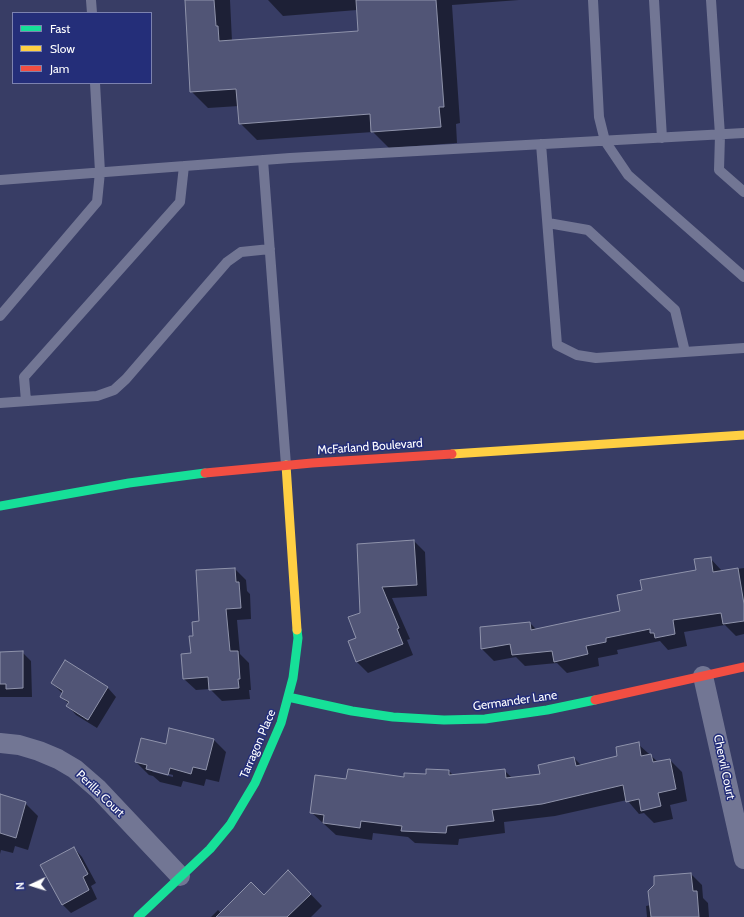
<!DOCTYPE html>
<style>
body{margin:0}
#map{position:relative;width:744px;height:917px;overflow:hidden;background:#383d65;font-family:Cabin,sans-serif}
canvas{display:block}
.legend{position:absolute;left:12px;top:12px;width:140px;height:72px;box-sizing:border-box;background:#242e79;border:1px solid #7c82af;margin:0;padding:5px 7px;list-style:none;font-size:12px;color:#fff}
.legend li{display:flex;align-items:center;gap:8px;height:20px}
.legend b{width:20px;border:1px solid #7c82af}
.north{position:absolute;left:12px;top:865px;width:40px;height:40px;-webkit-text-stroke:3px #242e79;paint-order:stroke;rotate:266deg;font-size:11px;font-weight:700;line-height:16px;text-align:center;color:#fff}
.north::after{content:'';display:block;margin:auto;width:14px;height:18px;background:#fff;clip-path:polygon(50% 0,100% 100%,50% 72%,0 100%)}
</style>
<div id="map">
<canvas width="744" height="917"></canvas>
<ul class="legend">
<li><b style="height:5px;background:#16e098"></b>Fast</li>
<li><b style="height:5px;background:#ffcf43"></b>Slow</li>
<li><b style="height:5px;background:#f24e42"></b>Jam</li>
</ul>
<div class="north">N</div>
</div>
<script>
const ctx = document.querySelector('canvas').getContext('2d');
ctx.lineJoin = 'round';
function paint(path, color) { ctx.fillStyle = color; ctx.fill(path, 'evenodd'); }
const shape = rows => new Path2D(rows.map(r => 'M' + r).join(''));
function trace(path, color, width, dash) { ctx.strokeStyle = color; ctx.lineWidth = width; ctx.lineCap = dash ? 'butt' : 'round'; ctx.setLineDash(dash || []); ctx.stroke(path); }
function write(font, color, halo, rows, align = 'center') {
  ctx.font = font + ' Cabin,sans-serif'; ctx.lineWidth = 3; ctx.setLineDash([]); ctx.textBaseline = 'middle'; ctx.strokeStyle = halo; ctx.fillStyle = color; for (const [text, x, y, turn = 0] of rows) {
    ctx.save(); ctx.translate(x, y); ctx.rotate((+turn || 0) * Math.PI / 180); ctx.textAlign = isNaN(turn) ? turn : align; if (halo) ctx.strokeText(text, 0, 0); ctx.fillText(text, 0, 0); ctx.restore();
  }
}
const shadow = shape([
 [186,0,230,0,232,41,359,32,357,10,283,16,268,0,519,0,452,5,460,123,456,124,457,143,389,148,373,132,257,140,240,123,239,106,208,108,191,91],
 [414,541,425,552,427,596,392,598,410,639,407,640,413,655,368,673,357,662,358,639,361,614],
 [710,558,722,571,744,568,744,634,736,636,725,625,684,632,687,646,668,650,660,641,617,650,618,654,598,658,599,666,567,673,557,663,525,666,516,657,494,661,482,649,530,623,537,630,622,611,643,591,697,571],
 [235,569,246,580,247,591,250,594,251,619,237,620,240,654,249,663,251,690,249,690,250,699,222,701,210,689,196,690,184,679,192,654,194,637,200,622],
 [22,652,31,661,32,697,0,697,0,653],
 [65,662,108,688,116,697,97,728,76,715,68,706,69,704,61,697,63,694,52,683],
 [213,739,226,752,219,782,206,779,204,786,183,781,181,787,160,782,153,776,149,775,136,762,166,745],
 [150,769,173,775,173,777,153,772],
 [638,744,658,762,670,760,682,772,687,801,670,805,673,819,654,823,644,813,639,814,627,800,555,816,504,822,505,833,459,839,458,845,415,843,408,837,373,833,372,840,336,835,312,813,347,780,405,778,449,771,453,775,504,770,512,778,542,775,574,758,581,765,619,757],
 [0,799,25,803,38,816,28,850,15,846,13,853,1,850,0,854],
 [74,848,82,857,96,883,91,886,97,899,71,913,62,904],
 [691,874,702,885,703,898,708,903,709,917,647,917,646,906,651,905],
 [300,883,322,906,311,917,211,917,218,910,221,913]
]);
const building = shape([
 [185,0,214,0,216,26,218,26,219,41,358,31,356,0,436,0,444,107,439,107,441,127,371,132,370,114,239,124,236,89,190,92,185,0],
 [414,540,417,585,382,587,399,628,397,629,403,644,356,662,348,641,356,638,348,617,360,613,357,544,414,540],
 [711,557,713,572,738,568,744,604,744,621,723,624,721,613,673,620,675,634,655,638,654,633,650,633,650,629,606,638,606,642,586,646,588,654,554,662,552,651,512,655,510,644,481,649,480,627,530,622,531,630,620,611,617,595,642,590,640,580,696,570,694,559,711,557],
 [235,568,236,582,239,582,241,608,226,609,230,651,238,651,240,679,238,679,239,688,209,690,208,677,183,679,181,654,191,653,189,636,193,636,192,622,199,621,196,570,235,568],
 [23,651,23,688,6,689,6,684,0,684,0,652,23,651],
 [65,660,108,687,88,720,66,706,69,702,60,697,63,691,51,683,65,660],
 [169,728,214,739,206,770,193,767,191,774,170,768,168,775,146,769,147,765,135,762,141,738,166,744,169,728],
 [639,742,641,756,651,754,653,762,670,759,676,789,658,793,661,806,641,811,639,799,626,802,623,785,542,804,492,810,494,821,447,826,446,833,401,831,402,826,361,821,360,828,323,823,324,815,310,813,315,775,346,779,348,769,404,777,404,773,426,774,426,769,449,770,449,775,505,769,506,778,540,774,538,765,574,757,576,766,617,756,616,747,639,742],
 [0,794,26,802,16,838,0,833,0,794],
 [74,847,88,874,83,877,89,890,62,905,40,865,74,847],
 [288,870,311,894,287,917,216,917,251,882,264,895,288,870],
 [691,873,693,891,697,891,699,917,651,917,648,891,654,885,654,876,691,873]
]);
const lane = shape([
 [91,0,92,13],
 [593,0,599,117,605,141,628,175,744,277],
 [654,0,662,138],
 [711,0,720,135,719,170,744,192],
 [541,144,557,345,577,355,596,358,744,348],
 [263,160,286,465],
 [0,180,290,158,744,133],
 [548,223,588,230,675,310,685,352],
 [0,316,97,202,100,172,95,83],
 [26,401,24,377,180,202,184,166],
 [0,403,97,396,114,390,126,379,227,262,241,252,270,249]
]);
const street = shape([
 [703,676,744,859],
 [0,743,19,745,39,751,58,759,75,769,98,789,180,876]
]);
const fast = shape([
 [0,506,129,483,205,473],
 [288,697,352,711,393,717,444,720,485,719,547,710,595,700],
 [138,917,210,849,230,825,255,783,281,723,293,678,298,638,297,630]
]);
const slow = shape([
 [452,454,744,435],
 [286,465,297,630]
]);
const jam = shape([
 [205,473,312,463,452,454],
 [595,700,744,667]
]);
const streetNames = [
 ["McFarland Boulevard",370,447,-4],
 ["Germander Lane",515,701,-8],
 ["Tarragon Place",258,744,-67],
 ["Chervil Court",724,767,78],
 ["Perilla Court",100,794,44]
];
paint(shadow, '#0007');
paint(building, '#515576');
trace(building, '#8f93ab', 1);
trace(lane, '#727694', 10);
trace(street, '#727694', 20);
trace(fast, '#16e098', 9);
trace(slow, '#ffcf43', 9);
trace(jam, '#f24e42', 9);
write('12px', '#fff', '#242e79', streetNames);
</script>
